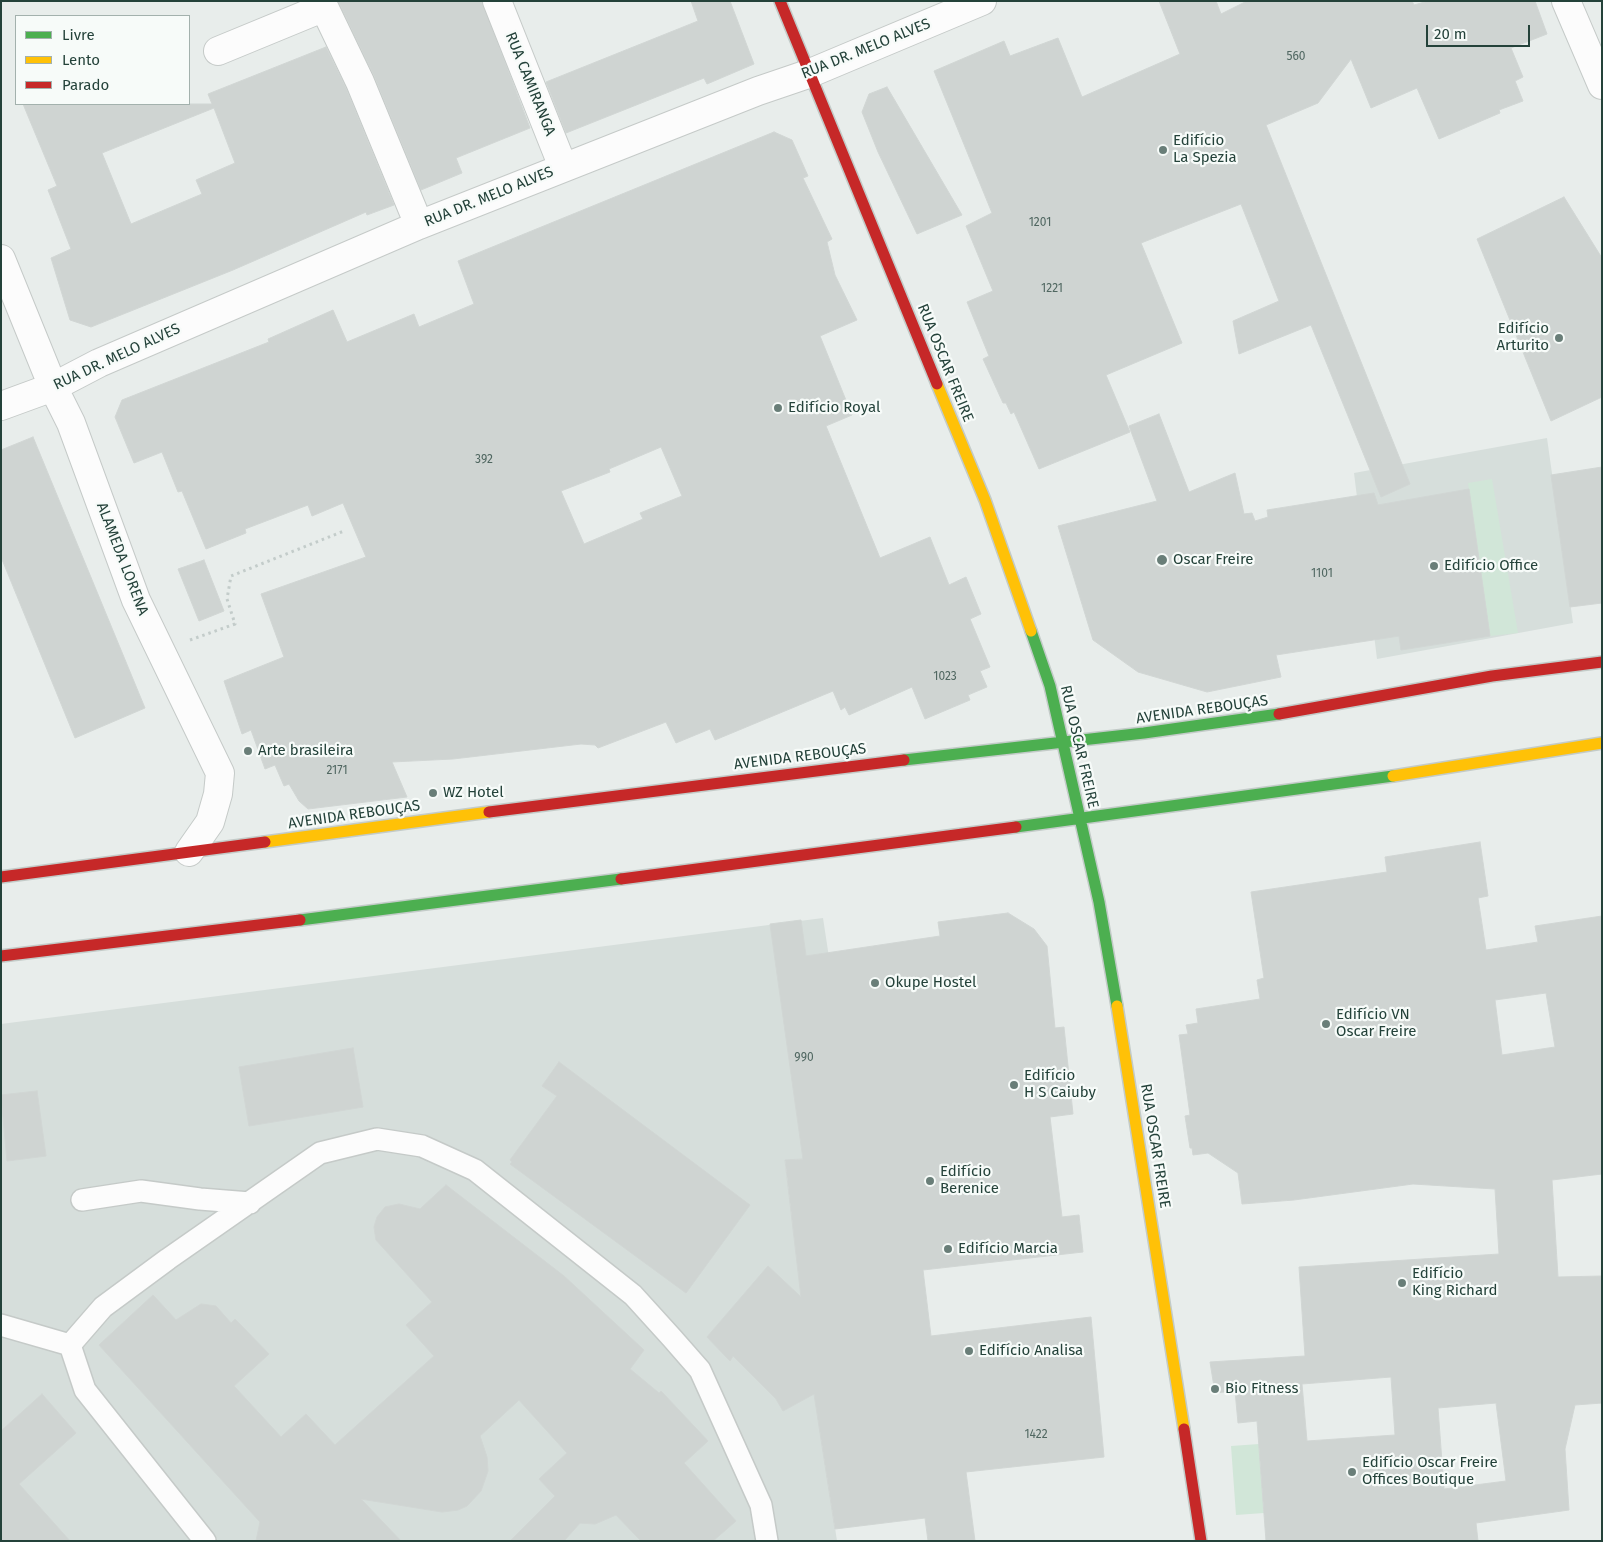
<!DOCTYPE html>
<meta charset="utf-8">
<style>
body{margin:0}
#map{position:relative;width:1603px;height:1542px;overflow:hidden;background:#e8edeb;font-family:"Fira Sans",sans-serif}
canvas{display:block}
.frame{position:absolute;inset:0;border:2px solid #24423a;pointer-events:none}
.legend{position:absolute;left:15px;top:15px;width:175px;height:90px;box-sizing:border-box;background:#f7fbf9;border:1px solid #a3b1ad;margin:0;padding:6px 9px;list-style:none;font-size:15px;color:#24423a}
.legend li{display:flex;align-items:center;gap:10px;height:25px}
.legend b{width:25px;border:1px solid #a3b1ad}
.scale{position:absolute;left:1426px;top:25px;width:104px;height:22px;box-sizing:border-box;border:2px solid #24423a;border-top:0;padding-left:6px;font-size:15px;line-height:18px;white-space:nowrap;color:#24423a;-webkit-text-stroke:4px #f7fbf9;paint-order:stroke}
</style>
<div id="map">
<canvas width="1603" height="1542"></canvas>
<div class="frame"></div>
<ul class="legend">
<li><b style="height:6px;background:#4caf50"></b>Livre</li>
<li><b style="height:6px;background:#ffc107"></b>Lento</li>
<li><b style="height:6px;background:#c62828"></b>Parado</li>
</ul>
<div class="scale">20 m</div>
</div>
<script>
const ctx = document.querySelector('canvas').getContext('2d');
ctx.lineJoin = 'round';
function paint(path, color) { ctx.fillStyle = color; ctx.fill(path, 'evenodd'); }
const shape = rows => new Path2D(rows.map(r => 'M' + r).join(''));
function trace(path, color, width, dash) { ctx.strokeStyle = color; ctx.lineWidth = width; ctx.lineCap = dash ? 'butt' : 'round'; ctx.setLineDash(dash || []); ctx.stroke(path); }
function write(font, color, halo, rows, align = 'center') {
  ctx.font = font + ' "Fira Sans",sans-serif'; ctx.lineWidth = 4.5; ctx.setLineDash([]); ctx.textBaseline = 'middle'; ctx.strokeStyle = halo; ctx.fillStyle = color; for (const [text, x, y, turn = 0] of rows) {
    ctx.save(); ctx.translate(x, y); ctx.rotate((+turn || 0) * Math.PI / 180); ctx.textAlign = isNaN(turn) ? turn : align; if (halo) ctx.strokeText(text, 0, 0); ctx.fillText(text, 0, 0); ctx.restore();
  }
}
const built = shape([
 [1547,438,1573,623,1377,659,1354,473],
 [823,918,859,1154,785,1161,812,1375,837,1541,1,1541,1,1024]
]);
const green = shape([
 [1492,479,1518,633,1490,636,1468,483],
 [1259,1444,1264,1513,1236,1515,1231,1446]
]);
const building = shape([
 [338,1,482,1,530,128,456,158,462,173,421,190,374,76,338,1],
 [691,1,730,1,754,64,707,84,704,78,566,133,546,82,698,21,691,1],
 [1159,1,1216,1,1221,14,1247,1,1412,1,1414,5,1428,1,1535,1,1547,34,1511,48,1523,77,1515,81,1523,101,1499,110,1500,113,1439,139,1417,88,1371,108,1351,59,1318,103,1266,125,1410,484,1381,497,1311,325,1239,354,1233,321,1279,301,1241,204,1141,243,1182,343,1106,375,1130,432,1039,469,1014,412,1011,414,1006,403,1003,403,983,359,989,356,967,302,993,291,966,226,992,213,934,71,1004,41,1010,56,1058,38,1082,97,1180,54,1159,1],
 [326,47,346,88,394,205,367,215,366,212,233,270,91,327,70,320,51,258,71,249,48,190,57,186,23,104,212,104,208,94,326,47],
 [214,108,235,163,196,180,202,194,131,224,102,153,214,108],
 [887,87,962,215,917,234,878,152,862,112,869,94,887,87],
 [774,132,792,140,808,176,803,178,832,239,827,242,835,275,857,320,820,336,852,415,826,426,880,558,930,537,949,585,966,577,981,614,970,619,990,667,980,671,987,687,968,695,970,700,925,719,912,687,849,715,845,707,841,710,833,691,715,740,710,729,676,743,666,722,598,748,595,745,581,744,453,759,392,762,407,797,308,809,299,801,289,784,284,786,275,765,265,769,251,730,242,734,224,681,284,657,261,594,366,557,343,503,312,516,308,505,245,529,246,533,206,549,182,491,178,492,162,452,134,463,115,417,122,400,269,342,268,339,333,310,347,342,414,314,419,327,474,304,458,261,774,132],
 [661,447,682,496,640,513,643,519,584,544,561,491,610,472,609,469,661,447],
 [1564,197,1602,258,1602,397,1551,421,1477,239,1564,197],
 [1159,414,1189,492,1235,473,1244,514,1252,513,1255,521,1268,517,1267,510,1374,493,1378,505,1469,489,1490,636,1401,650,1399,636,1276,655,1281,677,1207,692,1138,672,1093,640,1058,526,1157,501,1129,426,1159,414],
 [33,437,145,708,75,738,1,557,1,450,33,437],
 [1602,467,1602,603,1570,607,1551,475,1602,467],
 [204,560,224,611,199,621,178,569,204,560],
 [1480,842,1488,896,1478,898,1486,950,1538,942,1535,926,1602,916,1602,1174,1552,1180,1558,1277,1602,1276,1602,1403,1575,1405,1565,1449,1569,1510,1476,1523,1478,1541,1266,1541,1257,1421,1238,1423,1235,1391,1215,1393,1210,1362,1305,1356,1299,1267,1499,1254,1495,1189,1413,1184,1294,1200,1242,1204,1238,1173,1208,1153,1193,1155,1192,1148,1190,1148,1185,1116,1190,1115,1179,1035,1188,1034,1186,1025,1198,1023,1196,1009,1260,999,1257,980,1264,978,1251,892,1387,872,1385,857,1480,842],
 [1546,993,1555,1047,1502,1055,1495,1000,1546,993],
 [1391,1377,1395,1435,1307,1441,1302,1384,1391,1377],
 [1496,1403,1506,1481,1444,1489,1438,1408,1496,1403],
 [1008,913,1034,929,1047,946,1055,1028,1064,1027,1073,1114,1050,1117,1062,1217,1079,1215,1083,1252,923,1270,931,1336,1091,1317,1104,1457,966,1472,975,1541,928,1541,925,1518,835,1529,814,1394,783,1411,776,1399,733,1356,730,1361,707,1337,768,1266,801,1297,785,1160,803,1159,770,924,801,920,806,956,940,936,938,922,1008,913],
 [353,1048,363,1107,249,1126,239,1067,353,1048],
 [559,1062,750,1205,686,1293,510,1164,512,1162,510,1160,557,1096,542,1086,559,1062],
 [37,1091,46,1156,7,1161,1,1095,37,1091],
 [446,1185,564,1276,644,1350,630,1369,659,1393,661,1391,708,1441,684,1463,736,1521,713,1541,641,1541,616,1515,595,1524,580,1523,564,1541,510,1541,555,1496,539,1479,567,1453,519,1400,480,1436,487,1457,488,1471,481,1491,467,1506,458,1510,442,1512,361,1499,401,1541,256,1541,260,1522,99,1345,153,1295,176,1320,201,1304,216,1306,231,1323,235,1319,269,1354,234,1386,281,1437,306,1414,335,1445,434,1356,406,1325,432,1302,376,1240,374,1227,377,1217,385,1207,399,1204,420,1209,446,1185],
 [42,1394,76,1433,19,1484,70,1541,1,1541,1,1431,42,1394]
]);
const path = shape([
 [190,640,235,624,227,599,231,576,344,531]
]);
const lane = shape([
 [82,1200,141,1191,200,1199,250,1203],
 [1,1325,70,1345],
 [70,1345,103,1307,168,1259,320,1153,377,1139,422,1146,475,1170,633,1295,672,1338,700,1370,761,1505,767,1541],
 [70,1345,85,1390,205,1541]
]);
const street = shape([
 [497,1,563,167],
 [1566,1,1602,85],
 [218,51,320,9,325,9,360,82,419,225],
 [1,259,53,387,71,423,136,600,220,773,218,794,210,822,189,852],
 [1,406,53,387,99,363,419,225,758,91,808,74,982,1]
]);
const fast = shape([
 [1031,631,1050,686,1099,902,1117,1006],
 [904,760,1144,733,1279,714],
 [1016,827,1393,776],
 [300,920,621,879]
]);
const slow = shape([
 [937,384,985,500,1031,631],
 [1393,776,1602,743],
 [265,842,489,812],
 [1117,1006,1184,1429]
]);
const jam = shape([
 [780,1,937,384],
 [1279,714,1492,676,1602,662],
 [489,812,904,760],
 [1,877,265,842],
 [621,879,1016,827],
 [1,956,300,920],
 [1184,1429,1201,1541]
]);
const markers = [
 [1163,150,5,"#697e78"],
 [1559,338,5,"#697e78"],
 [778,408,5,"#697e78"],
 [1162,560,6,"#697e78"],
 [1434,566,5,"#697e78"],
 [248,751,5,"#697e78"],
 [433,793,5,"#697e78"],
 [875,983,5,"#697e78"],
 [1326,1024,5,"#697e78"],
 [1014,1085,5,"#697e78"],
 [930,1181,5,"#697e78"],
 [948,1249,5,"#697e78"],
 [1402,1283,5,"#697e78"],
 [969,1351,5,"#697e78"],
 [1215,1389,5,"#697e78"],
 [1352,1472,5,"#697e78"]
];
const numberNames = [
 ["560",1296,57],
 ["1201",1040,223],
 ["1221",1052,289],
 ["392",484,460],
 ["1101",1322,574],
 ["1023",945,677],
 ["2171",337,771],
 ["990",804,1058],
 ["1422",1036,1435]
];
const streetNames = [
 ["RUA DR. MELO ALVES",866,49,-22],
 ["RUA CAMIRANGA",530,84,68],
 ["RUA DR. MELO ALVES",489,197,-22],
 ["RUA DR. MELO ALVES",117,357,-25],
 ["RUA OSCAR FREIRE",945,363,68],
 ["ALAMEDA LORENA",122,559,69],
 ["AVENIDA REBOUÇAS",1202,710,-8],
 ["RUA OSCAR FREIRE",1079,747,77],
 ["AVENIDA REBOUÇAS",800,757,-7],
 ["AVENIDA REBOUÇAS",354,815,-8],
 ["RUA OSCAR FREIRE",1155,1146,81]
];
const poiNames = [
 ["Edifício",1173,141],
 ["La Spezia",1173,158],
 ["Edifício",1549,329,"right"],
 ["Arturito",1549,346,"right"],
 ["Edifício Royal",788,408],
 ["Oscar Freire",1173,560],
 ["Edifício Office",1444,566],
 ["Arte brasileira",258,751],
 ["WZ Hotel",443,793],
 ["Okupe Hostel",885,983],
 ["Edifício VN",1336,1015],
 ["Oscar Freire",1336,1032],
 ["Edifício",1024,1076],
 ["H S Caiuby",1024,1093],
 ["Edifício",940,1172],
 ["Berenice",940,1189],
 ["Edifício Marcia",958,1249],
 ["Edifício",1412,1274],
 ["King Richard",1412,1291],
 ["Edifício Analisa",979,1351],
 ["Bio Fitness",1225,1389],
 ["Edifício Oscar Freire",1362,1463],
 ["Offices Boutique",1362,1480]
];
paint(built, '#d6dedb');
paint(green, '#d1e6d8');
paint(building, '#cfd4d2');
trace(building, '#d1d6d4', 1);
trace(lane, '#c5cac8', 24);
trace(street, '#c5cac8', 30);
trace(fast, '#c3cbc8', 14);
trace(slow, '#c3cbc8', 14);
trace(jam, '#c3cbc8', 14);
trace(path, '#c3ccca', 3, [2.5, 4]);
trace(lane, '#fcfcfc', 21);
trace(street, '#fcfcfc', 28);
trace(fast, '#4caf50', 11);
trace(slow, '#ffc107', 11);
trace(jam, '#c62828', 11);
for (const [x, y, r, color] of markers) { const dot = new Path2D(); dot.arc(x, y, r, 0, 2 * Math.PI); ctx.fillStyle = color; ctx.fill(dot); trace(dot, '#f7fbf9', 2); }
write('12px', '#506761', null, numberNames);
write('15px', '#24423a', '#f7fbf9', streetNames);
write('15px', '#24423a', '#f7fbf9', poiNames, 'left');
</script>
